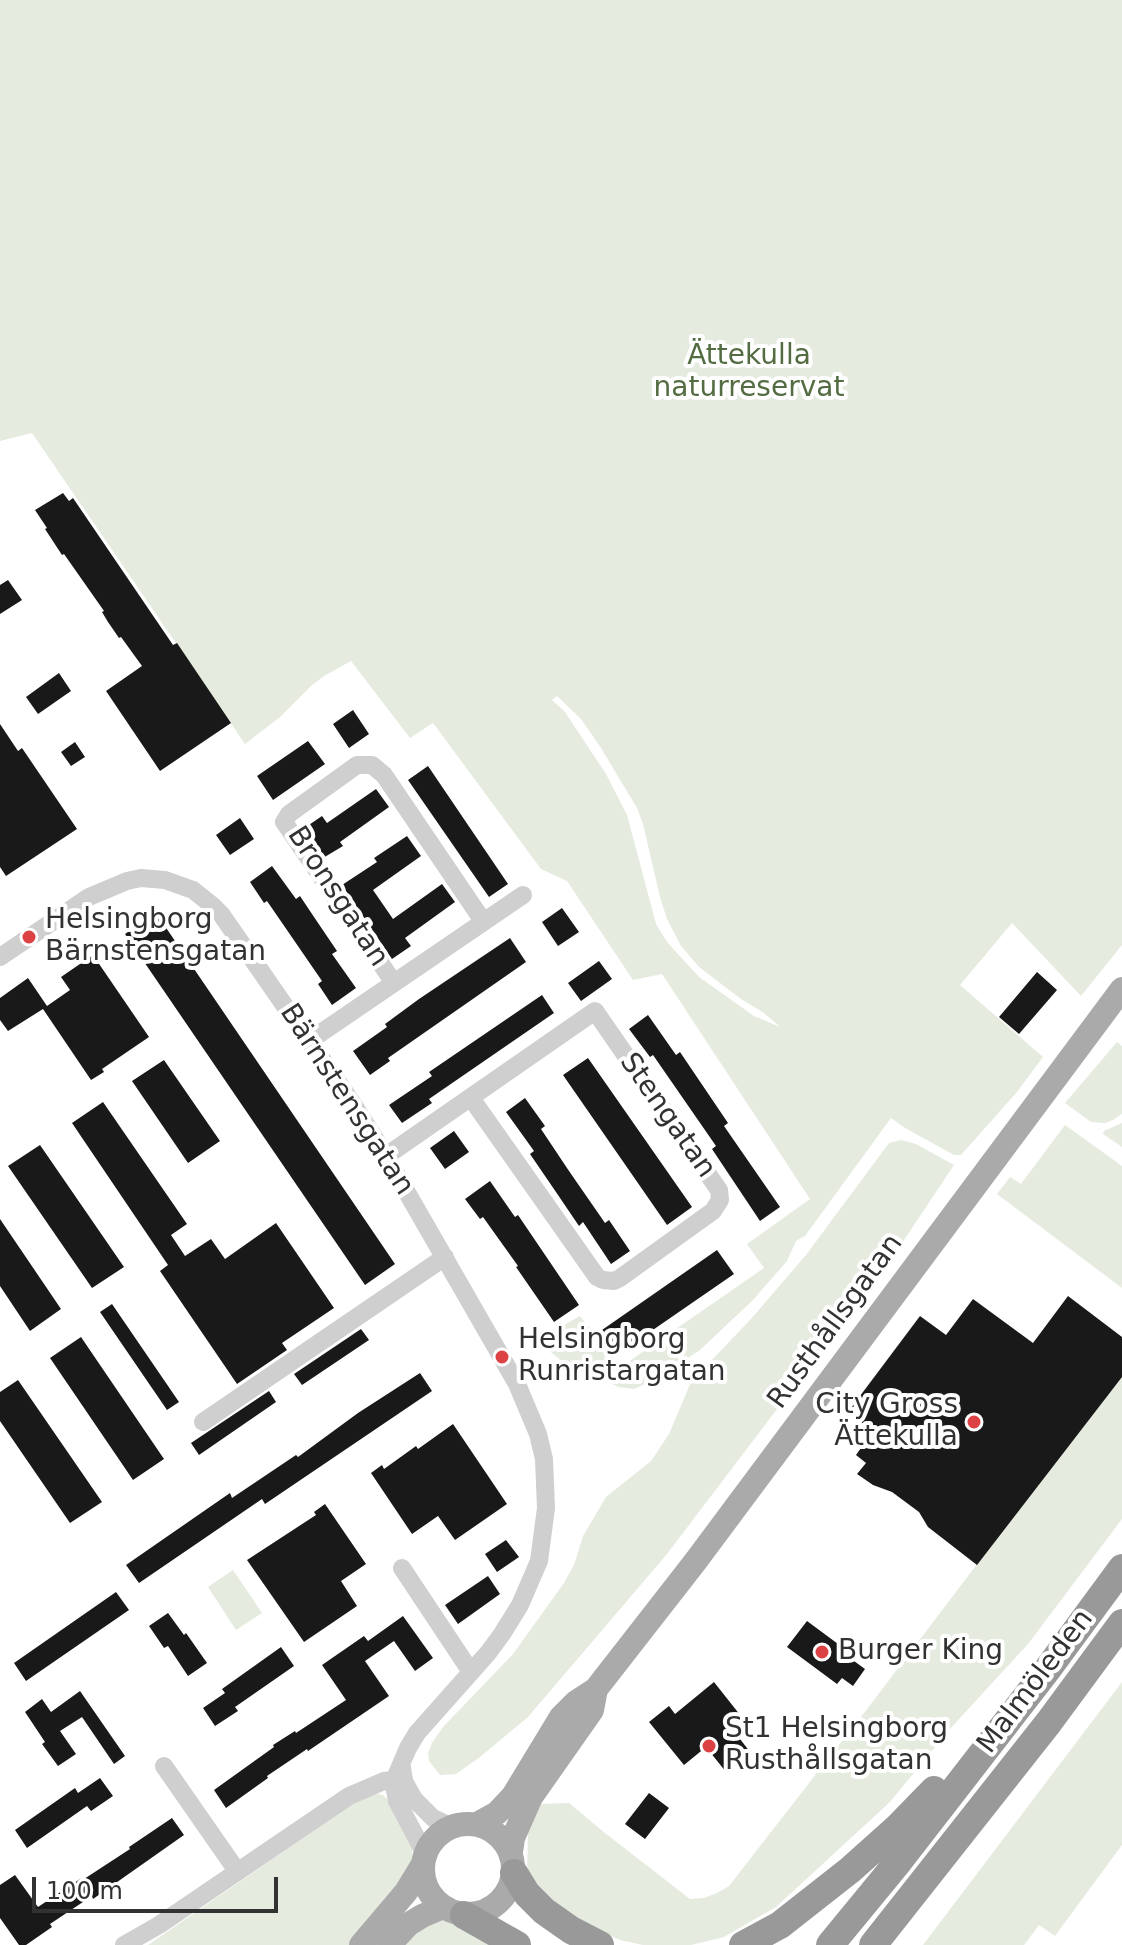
<!DOCTYPE html>
<meta charset="utf-8">
<style>
body{margin:0}
#map{position:relative;width:1122px;height:1945px;overflow:hidden;background:#fff;font-family:"DejaVu Sans",sans-serif}
canvas{display:block}
.scale{position:absolute;left:32px;top:1877px;width:246px;height:36px;box-sizing:border-box;border:4px solid #323232;border-top:0;padding-left:10px;font-size:24px;line-height:28px;white-space:nowrap;color:#323232;-webkit-text-stroke:6px #fff;paint-order:stroke}
</style>
<div id="map">
<canvas width="1122" height="1945"></canvas>
<div class="scale">100 m</div>
</div>
<script>
const ctx = document.querySelector('canvas').getContext('2d');
ctx.lineJoin = 'round';
function paint(path, color) { ctx.fillStyle = color; ctx.fill(path, 'evenodd'); }
const shape = rows => new Path2D(rows.map(r => 'M' + r).join(''));
function trace(path, color, width, dash) { ctx.strokeStyle = color; ctx.lineWidth = width; ctx.lineCap = dash ? 'butt' : 'round'; ctx.setLineDash(dash || []); ctx.stroke(path); }
function write(font, color, halo, rows, align = 'center') {
  ctx.font = font + ' "DejaVu Sans",sans-serif'; ctx.lineWidth = 8; ctx.setLineDash([]); ctx.textBaseline = 'middle'; ctx.strokeStyle = halo; ctx.fillStyle = color; for (const [text, x, y, turn = 0] of rows) {
    ctx.save(); ctx.translate(x, y); ctx.rotate((+turn || 0) * Math.PI / 180); ctx.textAlign = isNaN(turn) ? turn : align; if (halo) ctx.strokeText(text, 0, 0); ctx.fillText(text, 0, 0); ctx.restore();
  }
}
const green = shape([
 [0,0,1122,0,1122,945,1081,996,1012,923,960,985,1043,1057,1017,1092,961,1155,954,1155,905,1128,891,1118,805,1236,796,1241,787,1261,753,1300,700,1350,656,1379,634,1389,619,1387,565,1364,540,1343,548,1334,580,1316,621,1367,764,1268,747,1244,810,1199,662,974,633,980,567,881,541,869,433,723,410,738,351,661,324,676,311,686,280,717,245,744,32,433,0,441],
 [557,696,581,719,601,748,637,808,643,824,660,897,667,919,681,946,699,967,741,999,764,1013,780,1027,754,1016,699,977,667,942,656,924,627,815,606,774,565,712,552,700],
 [1117,1042,1122,1046,1122,1114,1113,1120,1105,1123,1091,1122,1065,1103],
 [1122,1123,1122,1147,1103,1134,1104,1131],
 [1065,1125,1122,1166,1122,1288,997,1194,1010,1177,1021,1184],
 [901,1140,916,1144,954,1165,894,1255,667,1554,528,1717,480,1757,456,1774,440,1775,429,1761,428,1753,432,1743,443,1727,513,1654,564,1583,574,1565,583,1536,606,1497,651,1461,669,1434,691,1382,750,1320,806,1255,889,1143],
 [1122,1377,1122,1519,1028,1644,949,1730,890,1802,776,1907,724,1937,691,1945,643,1945,620,1940,569,1918,527,1878,528,1830,538,1804,569,1803,605,1833,690,1899,704,1898,717,1893,729,1886,834,1751,858,1721,1050,1468],
 [233,1570,262,1613,236,1630,208,1587],
 [1122,1682,1122,1845,1055,1936,1039,1925,1024,1945,923,1945],
 [378,1794,383,1795,391,1803,412,1845,413,1862,403,1881,351,1945,148,1945,361,1798],
 [437,1918,452,1920,496,1945,399,1945]
]);
const building = shape([
 [63,493,69,501,73,498,173,645,177,643,231,723,160,771,106,691,142,666,121,637,119,638,108,622,102,612,104,611,64,554,62,555,45,529,47,528,35,510],
 [8,580,22,600,0,614,0,585],
 [59,673,71,691,38,714,26,697],
 [353,710,369,734,349,748,333,724],
 [0,724,18,751,22,748,77,829,6,876,0,867],
 [308,741,325,764,273,800,257,776],
 [75,742,85,757,71,766,61,752],
 [428,766,508,884,489,897,408,780],
 [376,789,389,807,340,842,343,846,323,858,303,829,322,816,327,823],
 [240,818,254,839,230,855,216,835],
 [407,836,421,856,373,890,393,919,442,884,455,902,405,938,411,946,392,959,342,885,377,862,374,858],
 [272,866,296,899,300,896,314,917,337,951,332,954,356,988,332,1005,318,984,322,981,267,901,264,903,250,882],
 [562,908,579,932,558,946,542,922],
 [156,913,395,1264,365,1285,125,934],
 [510,938,526,962,388,1058,390,1061,370,1075,353,1051,387,1027,385,1024,419,999],
 [93,955,149,1037,102,1069,104,1072,91,1080,43,1009,8,1031,0,1020,0,998,28,978,47,1006,70,990,61,977],
 [599,961,612,979,581,1001,568,983],
 [1037,972,1057,990,1019,1034,999,1017],
 [542,995,554,1013,429,1099,432,1103,402,1123,389,1105,432,1076,429,1072],
 [648,1015,676,1055,680,1052,728,1123,724,1126,780,1207,760,1221,712,1149,716,1146,653,1055,650,1057,629,1029],
 [588,1058,692,1207,667,1225,563,1075],
 [164,1060,220,1141,188,1163,132,1081],
 [525,1098,545,1126,541,1129,569,1171,605,1223,609,1220,630,1251,611,1264,583,1222,579,1226,558,1195,530,1154,534,1151,506,1112],
 [103,1102,187,1224,171,1235,185,1256,211,1239,225,1259,276,1223,334,1308,282,1343,287,1350,237,1384,160,1271,168,1265,72,1123],
 [454,1131,469,1152,445,1169,430,1148],
 [40,1145,124,1267,92,1288,8,1166],
 [490,1181,515,1217,518,1215,579,1305,554,1322,516,1267,518,1266,483,1217,480,1219,465,1199],
 [0,1219,61,1309,30,1331,0,1286],
 [717,1250,734,1274,618,1354,602,1330],
 [1068,1296,1122,1337,1122,1377,977,1565,928,1527,919,1512,892,1492,873,1485,857,1474,866,1463,856,1455,873,1431,848,1412,920,1316,946,1335,973,1299,1033,1343],
 [112,1304,179,1402,167,1410,100,1312],
 [361,1329,369,1340,302,1385,294,1374],
 [81,1337,164,1459,133,1480,50,1358],
 [420,1373,432,1391,265,1504,262,1499,139,1583,126,1565,230,1493,232,1498,296,1455,298,1457,358,1413],
 [18,1380,102,1502,70,1523,0,1421,0,1392],
 [269,1391,276,1402,199,1455,191,1443],
 [453,1424,507,1504,455,1540,438,1516,412,1534,371,1473,382,1465,384,1469,416,1446,418,1449],
 [325,1504,366,1564,341,1581,357,1606,304,1642,247,1560,316,1515,314,1512],
 [506,1540,519,1557,497,1572,485,1554],
 [488,1576,500,1594,458,1624,445,1605],
 [116,1592,129,1610,26,1681,14,1663],
 [168,1613,184,1635,186,1633,207,1663,188,1676,168,1646,164,1648,149,1626],
 [403,1616,433,1658,415,1671,394,1641,365,1661,389,1696,308,1751,307,1749,267,1776,268,1778,226,1808,214,1790,274,1747,273,1745,295,1731,296,1733,346,1700,322,1665,364,1636,368,1641],
 [807,1621,857,1658,854,1661,865,1669,853,1686,842,1678,837,1684,787,1647],
 [281,1647,294,1666,235,1707,238,1711,215,1726,203,1708,225,1693,222,1689],
 [714,1682,748,1725,737,1735,750,1752,726,1772,706,1747,684,1765,649,1722,669,1706,675,1714],
 [80,1691,125,1756,114,1764,82,1717,60,1731,76,1754,58,1766,42,1744,45,1742,25,1712,42,1699,51,1712],
 [100,1778,113,1796,91,1811,87,1806,27,1848,15,1830,75,1788,78,1793],
 [649,1793,669,1808,645,1839,625,1824],
 [172,1818,184,1835,93,1899,92,1896,50,1924,52,1927,26,1945,19,1945,0,1918,0,1885,15,1875,38,1907,80,1879,81,1881,130,1849,129,1847]
]);
const minor = shape([
 [0,957,89,897,127,881,141,878,165,880,193,890,213,906,221,914,353,1104,386,1156,517,1384,538,1434,544,1459,546,1508,539,1561,520,1605,502,1634,488,1653,417,1733,408,1748,396,1776,394,1785,397,1801,425,1854],
 [394,983,284,822,289,814,357,765,372,765,384,775,483,921],
 [309,1041,523,895],
 [386,1156,595,1011,719,1190,720,1200,713,1211,620,1278,614,1281,603,1280,597,1277,471,1098],
 [203,1422,445,1257],
 [402,1568,471,1672],
 [164,1766,237,1871],
 [402,1767,404,1781,414,1799,433,1818,452,1827],
 [124,1945,159,1925,349,1796,384,1781,404,1779]
]);
const major = shape([
 '423 1869a45 45 0 1 1 90 0a45 45 0 1 1-90 0Z',
 [477,1824,497,1813,513,1796,561,1717,576,1702,596,1689,695,1562,1122,989],
 [511,1852,513,1838,531,1797,592,1710,596,1689],
 [361,1945,406,1892,423,1864],
 [389,1945,409,1924,422,1916,443,1907]
]);
const highway = shape([
 [514,1873,527,1894,544,1911,571,1930,600,1945],
 [464,1915,517,1945],
 [743,1945,780,1925,850,1870,897,1828,934,1790],
 [830,1945,899,1861,1047,1670,1122,1568],
 [873,1945,1049,1722,1122,1623]
]);
const markers = [
 [29,937,8,"#dc4144"],
 [502,1357,8,"#dc4144"],
 [974,1422,8,"#dc4144"],
 [822,1652,8,"#dc4144"],
 [709,1746,8,"#dc4144"]
];
const parkNames = [
 ["Ättekulla",749,357],
 ["naturreservat",749,389]
];
const streetNames = [
 ["Bronsgatan",337,897,57],
 ["Bärnstensgatan",346,1100,57],
 ["Stengatan",667,1116,55],
 ["Rusthållsgatan",836,1322,-54],
 ["Malmöleden",1036,1682,-53]
];
const poiNames = [
 ["Helsingborg",45,921],
 ["Bärnstensgatan",45,953],
 ["Helsingborg",518,1341],
 ["Runristargatan",518,1373],
 ["City Gross",958,1406,"right"],
 ["Ättekulla",958,1438,"right"],
 ["Burger King",838,1652],
 ["St1 Helsingborg",725,1730],
 ["Rusthållsgatan",725,1762]
];
paint(green, '#e5ebdf');
paint(building, '#191919');
trace(minor, '#cfcfcf', 18);
trace(major, '#aaa', 24);
trace(highway, '#999', 28);
for (const [x, y, r, color] of markers) { const dot = new Path2D(); dot.arc(x, y, r, 0, 2 * Math.PI); ctx.fillStyle = color; ctx.fill(dot); trace(dot, '#fff', 3); }
write('28px', '#536c41', '#fff', parkNames);
write('28px', '#323232', '#fff', streetNames);
write('28px', '#323232', '#fff', poiNames, 'left');
</script>
